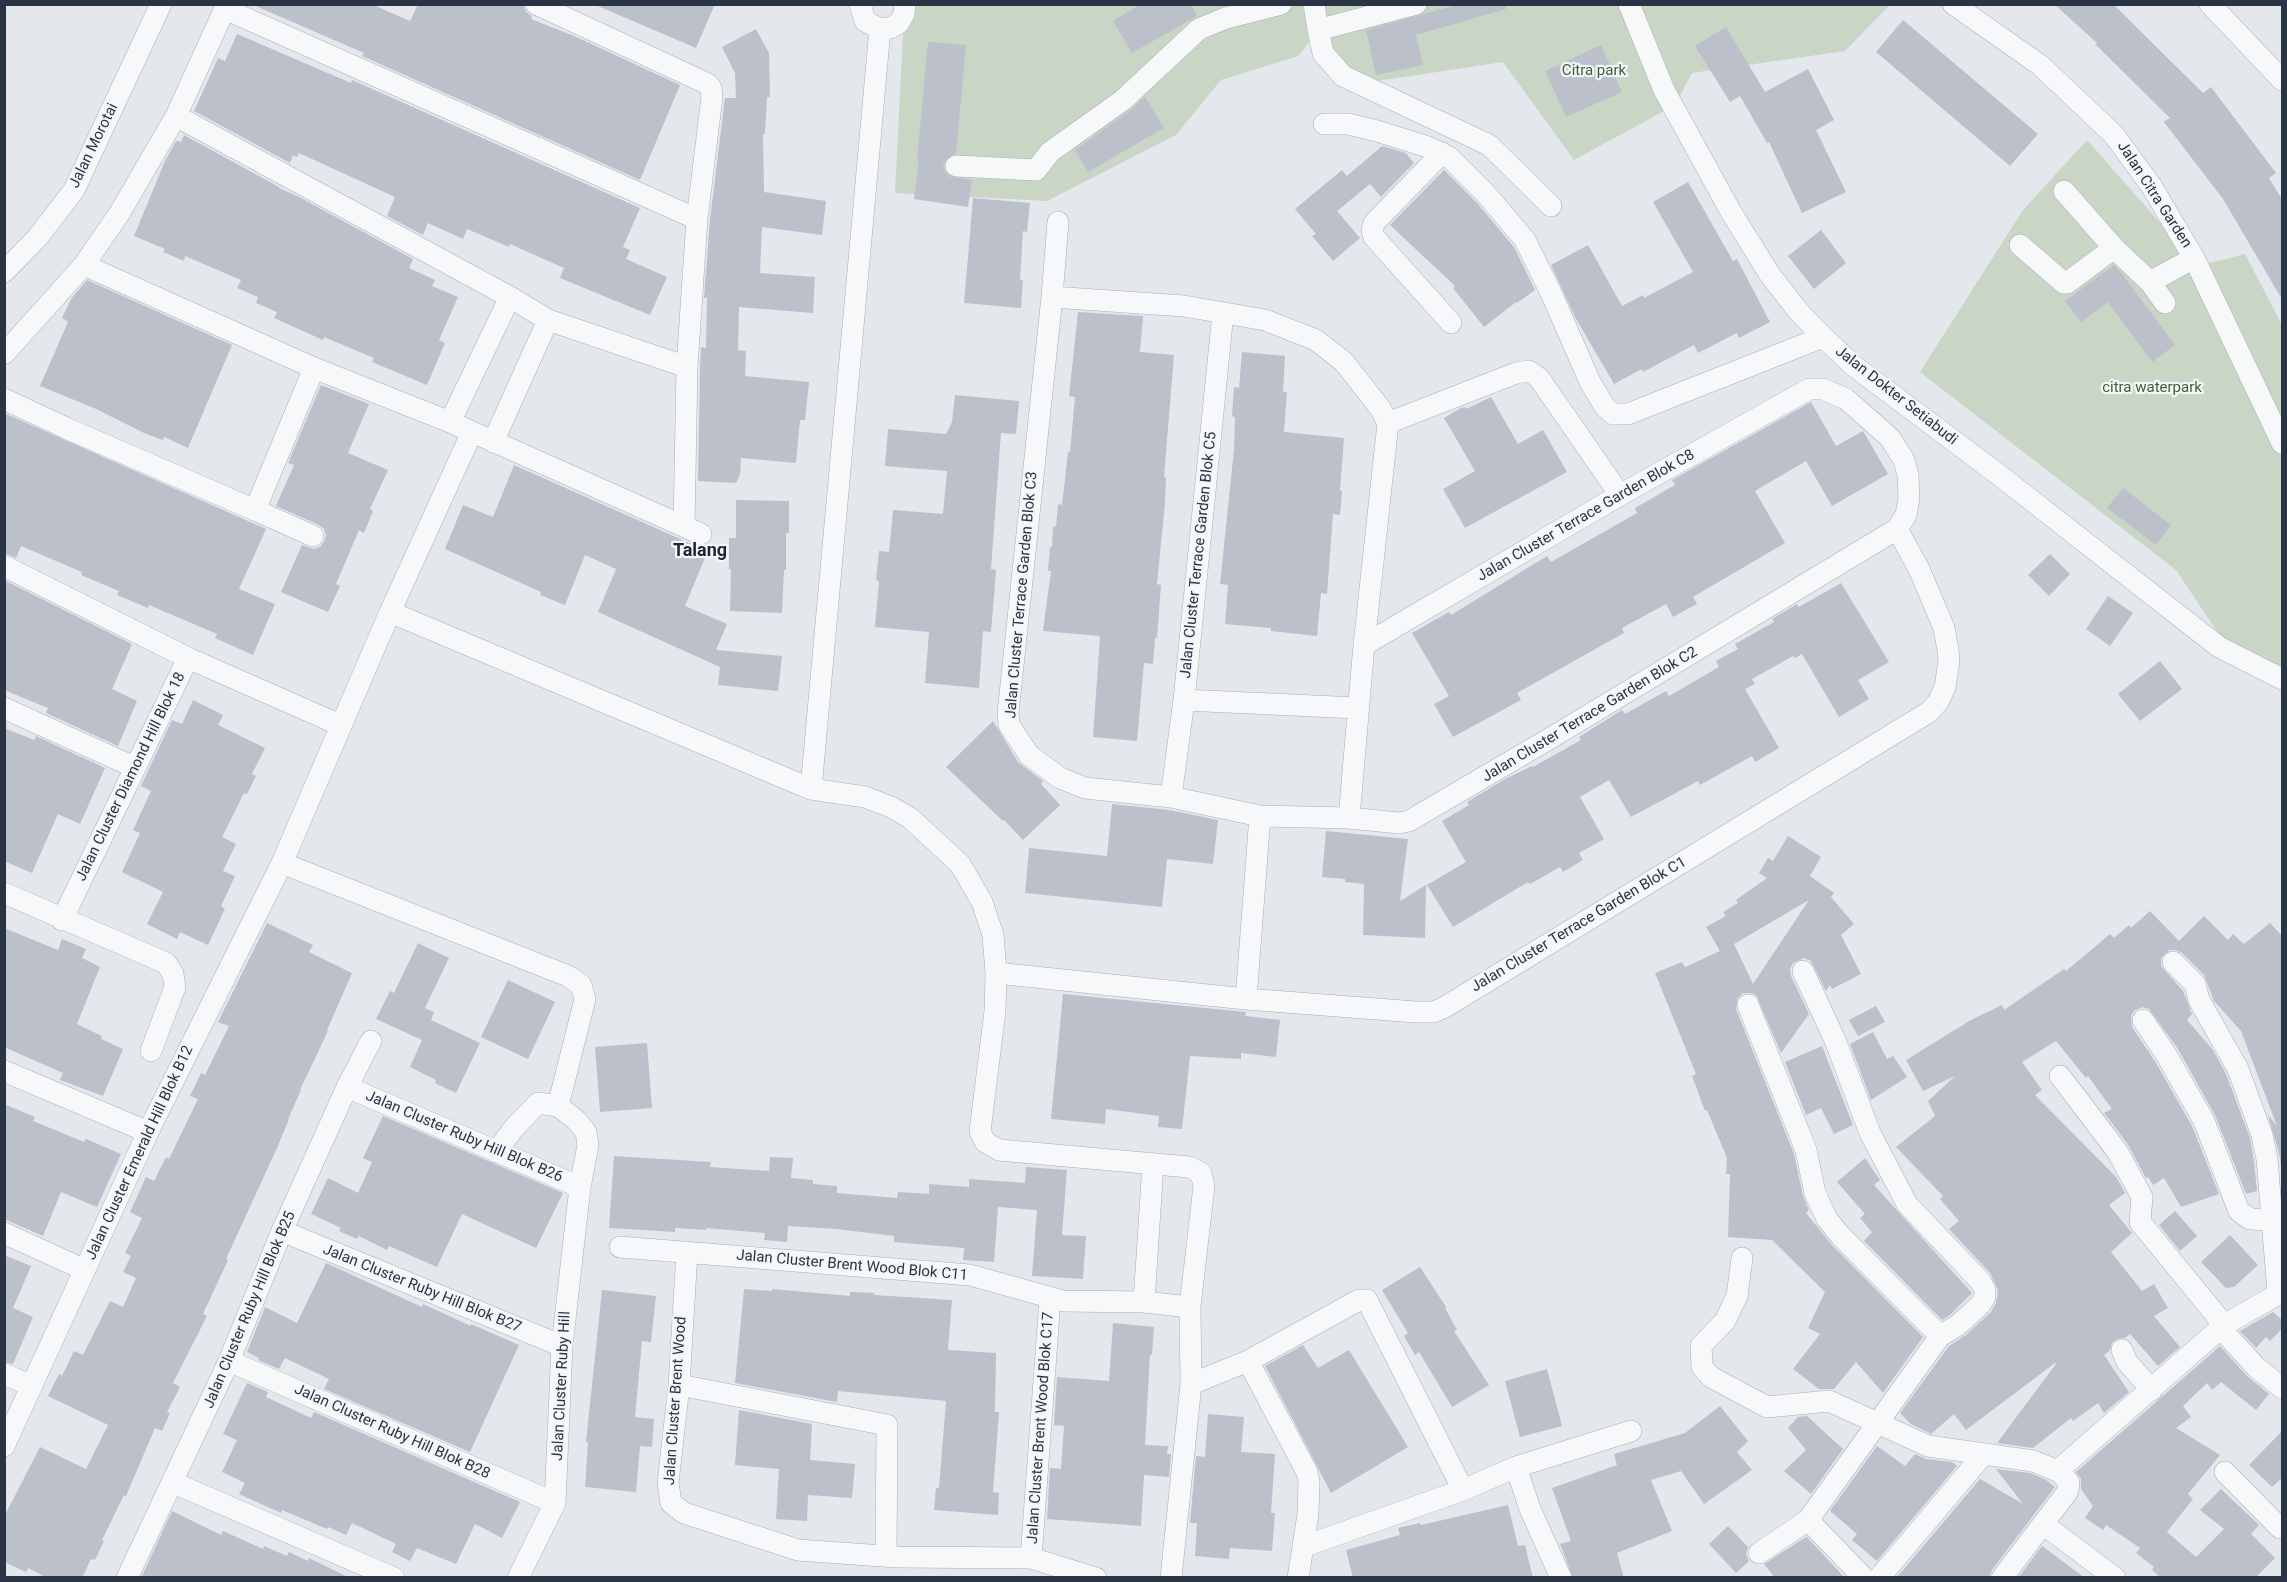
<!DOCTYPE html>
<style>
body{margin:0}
#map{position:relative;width:2287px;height:1582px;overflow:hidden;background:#e4e7ec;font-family:Roboto,sans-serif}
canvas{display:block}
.frame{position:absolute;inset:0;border:6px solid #2b3445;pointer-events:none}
</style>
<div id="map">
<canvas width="2287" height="1582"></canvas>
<div class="frame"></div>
</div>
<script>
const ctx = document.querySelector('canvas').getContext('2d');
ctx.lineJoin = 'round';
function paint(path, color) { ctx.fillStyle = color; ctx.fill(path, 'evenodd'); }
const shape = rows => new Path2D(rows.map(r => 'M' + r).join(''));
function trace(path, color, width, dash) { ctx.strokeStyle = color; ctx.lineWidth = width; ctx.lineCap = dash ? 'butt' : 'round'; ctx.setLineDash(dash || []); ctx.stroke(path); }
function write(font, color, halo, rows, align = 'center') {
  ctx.font = font + ' Roboto,sans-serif'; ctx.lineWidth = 4.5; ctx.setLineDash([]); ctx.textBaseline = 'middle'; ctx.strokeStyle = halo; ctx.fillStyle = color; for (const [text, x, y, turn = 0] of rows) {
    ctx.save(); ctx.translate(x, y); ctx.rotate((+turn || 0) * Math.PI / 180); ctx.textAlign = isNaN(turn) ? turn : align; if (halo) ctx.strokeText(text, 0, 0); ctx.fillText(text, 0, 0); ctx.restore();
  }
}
const green = shape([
 [909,5,1890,5,1845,51,1692,73,1675,105,1574,160,1503,62,1344,86,1319,29,1298,56,1221,80,1176,135,1047,201,895,193,904,14],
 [2087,140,2198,266,2245,254,2282,325,2282,671,2222,639,2176,570,1920,372,2023,210]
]);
const building = shape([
 [251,4,371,4,410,21,418,4,523,4,526,12,532,16,531,19,574,36,680,85,640,180,362,56,364,53],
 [593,4,715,4,696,48],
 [1141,4,1191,4,1197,16,1132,53,1113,21],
 [1460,4,1505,4,1506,9,1416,35,1423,65,1376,75,1366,30],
 [2054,4,2113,4,2203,93,2211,87,2276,173,2269,178,2283,201,2283,301,2223,199,2164,122,2170,118,2095,44,2097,43],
 [1903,20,2038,134,2010,166,1876,52],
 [1726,27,1765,92,1808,69,1834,120,1816,130,1846,192,1802,213,1769,142,1767,143,1740,96,1730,102,1695,46],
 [756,29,769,53,770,97,767,97,765,134,763,134,764,192,826,201,822,235,762,227,760,273,815,277,813,313,739,307,738,350,746,351,745,376,809,382,805,420,800,420,796,463,741,458,740,474,736,483,698,481,700,368,701,347,706,348,707,298,704,298,710,220,725,98,736,98,735,73,722,47],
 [237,34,351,83,352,80,640,208,623,247,630,250,626,259,667,277,650,315,560,278,564,268,510,244,509,247,467,229,463,239,428,223,423,235,387,216,395,197,299,153,297,157,293,155,290,163,194,111,218,58,225,61],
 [928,42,966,45,956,153,946,159,943,166,945,172,950,177,972,180,968,207,914,199,919,161,917,161],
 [1601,45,1622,92,1566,117,1545,71],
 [1145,97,1164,128,1088,172,1075,150,1131,110],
 [184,135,279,187,279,188,301,198,413,259,409,268,435,280,432,286,458,297,439,340,445,343,427,385,372,362,374,358,324,337,323,340,274,318,277,312,256,303,258,297,237,288,241,280,185,256,184,261,163,252,165,249,134,236,165,161,176,141,181,142],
 [1382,146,1406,153,1414,163,1381,197,1370,184,1337,211,1360,238,1333,261,1312,236,1316,234,1295,209,1342,170,1347,176],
 [1444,170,1478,204,1514,247,1535,290,1517,303,1516,302,1484,327,1453,288,1455,286,1390,225],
 [1688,182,1733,261,1737,259,1770,322,1739,338,1737,333,1698,353,1694,345,1643,372,1642,369,1614,384,1575,317,1551,265,1588,245,1622,306,1643,295,1644,298,1693,272,1653,202],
 [973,198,1030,203,1027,232,1023,231,1020,280,1023,280,1021,308,964,303],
 [1821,230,1846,263,1814,289,1788,256],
 [2114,265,2122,274,2175,345,2152,362,2108,302,2081,322,2065,301],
 [87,280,232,345,188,448,164,437,163,440,144,433,94,408,40,386,68,322,62,318,71,299],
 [1078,312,1143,316,1140,352,1174,355,1164,477,1166,477,1165,503,1157,584,1161,585,1157,638,1155,638,1153,664,1144,663,1137,741,1093,737,1100,636,1043,631,1051,571,1048,571,1050,547,1052,547,1053,526,1056,527,1058,504,1062,505,1068,452,1070,452,1075,397,1069,396],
 [1242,352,1285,356,1283,392,1287,392,1284,432,1344,438,1340,491,1342,491,1340,515,1333,514,1327,594,1321,593,1317,636,1271,631,1271,628,1225,624,1228,585,1220,584,1234,449,1235,417,1232,416,1234,387,1239,388],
 [321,385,369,404,348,453,388,470,370,509,373,511,364,533,359,530,336,584,340,586,328,612,281,592,302,545,314,549,320,547,324,542,326,535,324,529,319,525,276,506,294,465,288,463],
 [955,395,1019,401,1016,434,1001,433,991,569,996,570,994,596,991,632,983,631,979,688,925,683,929,632,875,627,879,581,876,580,879,551,889,552,893,510,943,514,947,471,885,466,888,429,946,434,952,422],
 [1491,397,1518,444,1543,430,1567,472,1465,528,1443,489,1475,471,1444,418,1461,408,1465,407,1466,409],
 [1811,402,1836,446,1863,431,1888,474,1832,506,1806,461,1755,491,1785,543,1693,597,1697,604,1673,617,1666,604,1622,628,1624,633,1517,693,1521,700,1453,737,1434,704,1449,696,1412,633,1449,612,1451,615,1547,556,1551,562,1637,513,1635,508,1675,485,1672,480],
 [4,413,266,529,239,589,275,604,253,655,215,638,217,634,149,605,148,608,117,595,119,591,81,575,82,572,21,546,16,558,4,553],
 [514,465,696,546,709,548,685,606,727,624,716,650,782,656,778,691,718,685,720,667,598,612,616,569,585,555,565,605,540,595,541,592,445,549,463,505,493,517],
 [2123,488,2171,525,2156,545,2107,508],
 [736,500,789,501,789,533,786,533,786,570,784,570,782,613,730,611,731,569,729,569,729,538,736,538],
 [2050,554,2070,574,2049,596,2028,575],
 [4,580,132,644,112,689,137,701,118,746,46,713,48,708,4,690],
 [1841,583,1889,662,1858,680,1869,699,1839,717,1802,654,1795,658,1793,656,1752,679,1755,684,1745,689,1779,748,1755,762,1752,756,1700,785,1698,781,1631,817,1609,780,1580,797,1604,839,1579,853,1583,860,1563,872,1560,867,1530,884,1528,882,1453,927,1427,885,1466,862,1442,821,1469,805,1467,802,1505,779,1532,766,1533,767,1581,740,1579,737,1622,710,1625,714,1666,691,1669,696,1719,667,1716,661,1738,649,1735,644,1774,622,1772,619,1797,604,1799,607],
 [2108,596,2133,613,2110,646,2086,629],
 [2160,661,2182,689,2140,721,2118,694],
 [193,700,223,715,218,725,265,748,252,774,256,776,247,794,244,793,222,837,236,844,223,871,235,876,221,906,225,909,208,945,180,932,177,939,147,924,163,892,122,872,140,833,133,830,151,791,141,786,172,720,182,724],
 [993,721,1018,762,1043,781,1041,784,1060,805,1023,840,1004,820,1003,821,946,767],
 [4,728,34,740,36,736,105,768,80,824,58,814,32,873,4,861],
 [1112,804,1169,810,1218,820,1213,864,1167,859,1162,907,1025,893,1029,848,1107,856],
 [1326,831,1408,839,1400,901,1426,885,1425,938,1363,935,1364,884,1345,882,1345,879,1322,877],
 [1788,836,1821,857,1810,876,1834,893,1831,897,1854,924,1841,935,1861,974,1832,989,1830,985,1826,991,1811,961,1804,958,1793,963,1790,969,1791,976,1809,1014,1781,1053,1756,995,1750,993,1743,993,1738,998,1736,1009,1794,1154,1803,1196,1809,1210,1806,1213,1831,1244,1923,1337,1883,1393,1856,1362,1834,1389,1819,1389,1793,1369,1820,1334,1808,1328,1825,1292,1772,1240,1728,1237,1730,1174,1726,1174,1727,1158,1707,1110,1705,1111,1692,1076,1696,1074,1655,973,1682,962,1685,967,1720,951,1706,927,1726,916,1723,912,1738,903,1736,900,1767,878,1759,873,1768,858,1773,861],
 [1809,900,1753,984,1734,944],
 [2150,911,2179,941,2204,916,2228,940,2233,934,2244,944,2270,923,2283,937,2283,1185,2280,1157,2268,1115,2277,1126,2241,1031,2214,1001,2204,975,2182,953,2176,950,2169,950,2161,958,2161,966,2183,991,2192,1014,2187,1020,2213,1050,2226,1074,2250,1138,2254,1161,2257,1191,2246,1194,2215,1115,2178,1049,2149,1009,2143,1007,2135,1010,2131,1015,2132,1027,2156,1063,2192,1126,2219,1194,2181,1207,2164,1178,2153,1185,2148,1177,2146,1178,2127,1143,2104,1113,2112,1109,2088,1076,2086,1078,2056,1041,2022,1062,2042,1090,2035,1095,2117,1178,2125,1193,2109,1205,2132,1233,2111,1252,2142,1291,2154,1284,2168,1308,2154,1316,2180,1347,2158,1366,2130,1334,2125,1338,2117,1339,2112,1343,2110,1350,2104,1355,2129,1392,2104,1413,2098,1403,2073,1421,2071,1418,2033,1448,1997,1443,2056,1364,2055,1363,1966,1430,1954,1414,1931,1434,1911,1424,1900,1413,1949,1346,1966,1335,1991,1312,1996,1303,1998,1290,1990,1273,1949,1229,1959,1221,1940,1199,1943,1196,1896,1147,1935,1116,1928,1101,1955,1076,1923,1091,1906,1060,1971,1020,2002,1005,2004,1010,2064,969,2066,971,2110,934,2114,938,2129,925,2131,928],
 [267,923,313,945,309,952,352,973,327,1030,328,1031,300,1090,301,1090,288,1119,289,1119,277,1148,226,1259,228,1260,203,1314,207,1316,173,1383,180,1387,167,1412,170,1413,162,1431,155,1428,126,1496,124,1495,102,1540,104,1541,95,1560,91,1559,82,1578,47,1578,28,1568,26,1572,4,1562,4,1517,40,1447,86,1469,108,1425,48,1396,59,1374,62,1376,74,1351,83,1355,110,1301,123,1307,136,1278,123,1272,131,1256,125,1253,142,1218,130,1212,146,1177,154,1181,166,1157,169,1159,198,1099,190,1096,201,1073,205,1075,229,1026,218,1022],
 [4,928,58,950,62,939,86,949,82,958,100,967,77,1024,102,1036,101,1039,123,1049,103,1096,60,1080,63,1073,4,1047],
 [418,943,449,958,425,1008,434,1012,431,1020,480,1043,456,1093,435,1083,436,1080,410,1067,422,1040,376,1019,390,991,394,993],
 [508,980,555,1002,528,1059,481,1037],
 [1063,994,1246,1012,1245,1016,1280,1020,1276,1057,1241,1053,1241,1059,1190,1056,1182,1129,1158,1127,1159,1116,1106,1109,1105,1124,1051,1119],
 [1876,1006,1885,1022,1858,1036,1849,1020],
 [1873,1032,1887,1059,1893,1056,1907,1077,1871,1100,1850,1044],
 [647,1043,652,1108,600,1112,595,1047],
 [1822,1046,1853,1125,1834,1134,1821,1108,1806,1115,1785,1062],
 [4,1104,35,1117,33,1121,84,1142,86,1139,121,1154,97,1207,61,1192,43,1236,4,1219],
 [383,1116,563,1193,536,1248,462,1214,437,1267,389,1246,387,1250,359,1236,357,1239,339,1231,341,1228,311,1214,328,1178,358,1193,372,1162,363,1158],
 [614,1156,711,1162,710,1167,769,1171,770,1157,793,1158,791,1178,813,1180,813,1184,837,1186,837,1193,897,1198,898,1192,929,1194,929,1184,969,1187,969,1179,1025,1183,1026,1167,1067,1170,1062,1235,1086,1236,1083,1279,1032,1276,1037,1210,998,1207,994,1262,963,1260,964,1248,894,1242,894,1236,837,1229,788,1226,787,1242,764,1240,765,1233,706,1228,706,1230,675,1228,675,1232,609,1228],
 [1865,1158,1880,1180,1874,1185,1972,1293,1950,1315,1942,1320,1864,1241,1872,1232,1860,1218,1865,1214,1837,1182],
 [2175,1211,2197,1236,2180,1251,2159,1225],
 [2230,1235,2258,1265,2234,1287,2226,1288,2201,1262],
 [4,1255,31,1266,13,1308,33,1317,13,1364,4,1362],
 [326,1263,422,1307,423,1304,471,1326,471,1324,519,1345,470,1452,324,1389,329,1379,285,1358,279,1369,258,1360,259,1358,247,1352,265,1307,297,1323],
 [1420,1267,1446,1307,1445,1308,1457,1330,1454,1331,1489,1385,1452,1407,1419,1352,1415,1355,1404,1336,1408,1333,1382,1290],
 [744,1289,772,1291,772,1289,850,1296,850,1292,874,1293,874,1295,952,1300,948,1350,996,1353,995,1412,999,1412,993,1492,999,1493,998,1515,934,1510,936,1488,939,1488,946,1401,838,1391,837,1402,735,1383],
 [602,1290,656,1296,651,1342,642,1341,635,1417,654,1419,652,1447,640,1446,636,1492,585,1487,588,1442,586,1442],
 [2273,1312,2283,1321,2283,1328,2270,1341,2266,1337,2256,1348,2240,1331],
 [1113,1323,1154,1327,1152,1355,1150,1355,1145,1445,1168,1446,1167,1454,1171,1454,1169,1477,1144,1475,1141,1526,1047,1519,1050,1468,1061,1469,1064,1426,1054,1425,1057,1377,1109,1381],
 [1303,1345,1318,1368,1349,1350,1408,1447,1331,1493,1265,1366],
 [2220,1346,2247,1376,2269,1394,2256,1410,2221,1382,2212,1390,2207,1383,2183,1406,2191,1417,2176,1428,2220,1455,2188,1494,2193,1499,2167,1532,2196,1557,2224,1529,2200,1510,2221,1489,2259,1525,2251,1534,2275,1558,2255,1578,2161,1578,2152,1570,2154,1567,2136,1553,2140,1548,2106,1525,2103,1530,2085,1518,2093,1506,2081,1489,2081,1479,2076,1472],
 [1547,1369,1562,1426,1520,1437,1505,1381],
 [247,1383,268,1392,266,1397,311,1418,314,1412,520,1502,502,1538,475,1524,456,1564,417,1548,410,1561,392,1552,396,1544,352,1523,346,1535,328,1527,327,1529,282,1510,281,1513,239,1494,245,1483,222,1472,237,1440,223,1434],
 [1720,1406,1748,1441,1737,1452,1752,1470,1704,1504,1681,1471,1651,1480,1672,1531,1617,1553,1624,1578,1573,1578,1560,1544,1571,1541,1552,1488,1617,1465,1614,1454,1685,1433],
 [739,1410,812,1424,810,1460,855,1464,852,1498,808,1495,807,1521,776,1519,779,1469,735,1465],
 [1208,1414,1244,1417,1241,1452,1275,1454,1271,1513,1275,1513,1272,1551,1230,1548,1229,1559,1195,1556,1197,1523,1190,1523,1196,1456,1205,1457],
 [1807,1416,1843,1449,1811,1494,1784,1471,1806,1450,1788,1428,1798,1417],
 [2283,1430,2283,1477,2272,1487,2249,1465],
 [1877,1446,1905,1466,1915,1454,1926,1459,1952,1462,1957,1466,1877,1561,1852,1540,1857,1534,1830,1511],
 [1996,1469,2030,1473,2046,1480,2055,1487,1992,1570,1989,1578,1897,1577,1980,1479,2023,1504],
 [1508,1505,1518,1546,1525,1545,1533,1578,1353,1578,1346,1550,1400,1535,1398,1528,1420,1523,1421,1525],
 [172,1511,221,1535,223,1531,263,1549,264,1546,287,1556,289,1552,308,1561,309,1558,350,1578,141,1578],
 [1728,1526,1748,1547,1746,1554,1749,1561,1736,1573,1709,1544],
 [1806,1537,1807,1537,1845,1578,1775,1578,1764,1564],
 [2042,1546,2085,1578,2018,1578]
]);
const minor = shape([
 [536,4,708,84,711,88,712,97,697,219,687,367,684,526],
 [860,4,865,21,880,29,890,28,899,23,904,14,905,4],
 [1314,4,1318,30,1416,4],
 [1629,4,1664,90,1731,212,1770,275,1799,312,1823,337,1854,366,1999,475,2219,647,2282,679],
 [1953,4,2040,65,2114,135,2152,187,2194,258,2282,443],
 [2210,4,2282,80],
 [225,9,697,219],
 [1318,30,1323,53,1343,76,1489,145,1551,206],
 [176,116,510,297,548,320,687,367],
 [1324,124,1348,124,1377,131,1428,147,1449,157,1487,195,1525,240,1552,295,1590,382,1605,407,1613,414,1628,414,1823,337],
 [1442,153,1374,223,1372,230,1374,237,1451,323],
 [956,166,1036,170,1050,152,1123,100,1199,29,1226,18,1281,4],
 [2064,191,2114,248,2150,282,2194,258],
 [1058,222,1052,297,1008,713,1009,725,1029,755,1060,778,1085,788,1171,797,1260,816,1349,818,1399,823,1409,821,1549,739,1897,529,1906,515,1909,498,1908,475,1904,460,1890,438,1846,399,1823,389,1809,389,1620,495,1364,645],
 [2020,245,2064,283,2067,283,2114,248],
 [84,265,314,368,450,422,701,534],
 [4,272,38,237,74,190,161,4],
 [2150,282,2165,303],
 [1052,297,1184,306,1265,320,1316,340,1344,362,1380,408,1388,423],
 [4,354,84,265,119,214,176,116,227,4],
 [4,399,66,428,255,510,314,368],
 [450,422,510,297],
 [1388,423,1516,373,1529,371,1539,378,1620,495],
 [472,432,390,612,811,789,865,797,891,807,910,818,960,864,982,902,993,935,996,973,995,1011,980,1131,985,1142,999,1150,1189,1167,1201,1173,1204,1186,1190,1307,1191,1384,1171,1578],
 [493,442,548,320],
 [255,510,313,536],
 [4,566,188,658,62,920],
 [188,658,340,725],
 [1184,700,1358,708],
 [4,708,134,767],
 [811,789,880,29],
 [1171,797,1184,700,1223,313],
 [1349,818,1364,645,1388,423],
 [282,863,568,976,581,985,585,999,558,1106],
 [4,893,166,963,173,974,175,987,151,1051],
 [2173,962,2195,984,2199,1000,2238,1069,2262,1135,2267,1159,2278,1292],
 [996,973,1246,999,1416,1012,1434,1012,1445,1007,1929,712,1938,702,1945,687,1949,661,1948,650,1944,628,1919,569,1897,529],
 [1246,999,1260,816],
 [1748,1005,1806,1150,1815,1193,1827,1219,1840,1235,1940,1336,1958,1325,1980,1305,1985,1297,1985,1290,1981,1282,1907,1204,1870,1133,1835,1040,1803,971],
 [2143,1020,2167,1056,2204,1121,2239,1211,2250,1219,2271,1220],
 [4,1071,148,1132],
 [2060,1076,2117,1151,2142,1197,2140,1222,2224,1325,2225,1333,2256,1367,2282,1388],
 [347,1087,580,1187],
 [496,1152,514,1128,538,1103,558,1106,576,1120,586,1132,588,1145,580,1187,562,1346,555,1503,518,1578],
 [282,1231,562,1346],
 [4,1233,85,1270],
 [620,1247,970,1275,1063,1301,1144,1302,1153,1164],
 [687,1252,679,1385,668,1483,671,1503,684,1513,798,1550,897,1557,1031,1558,1096,1578],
 [1742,1258,1737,1296,1725,1321,1701,1346,1702,1367,1711,1377,1767,1407,1829,1401,1928,1446,2033,1461,2060,1472,2069,1483,2068,1491,2002,1578],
 [1144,1302,1190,1307],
 [2122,1350,2127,1362,2152,1390],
 [229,1361,555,1503],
 [1248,1361,1307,1472,1309,1482,1308,1514,1298,1578],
 [4,1374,32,1386],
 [1191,1384,1248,1361,1359,1300,1367,1300,1463,1490],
 [679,1385,887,1425,886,1556],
 [4,1446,148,1132,282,863,390,612],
 [1516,1467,1530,1509,1561,1578],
 [2060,1472,2062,1467,2224,1325,2282,1292],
 [2225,1472,2280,1528],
 [174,1483,394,1578],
 [1808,1520,1864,1578],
 [2043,1524,2115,1578],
 [1305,1546,1463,1490,1516,1467,1631,1431],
 [1759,1553,1808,1520,1940,1336],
 [1031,1558,1050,1299],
 [127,1578,229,1361,282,1231,347,1087,371,1041],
 [1879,1578,1983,1455]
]);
const parkNames = [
 ["Citra park",1594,71],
 ["citra waterpark",2152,388]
];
const streetNames = [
 ["Jalan Morotai",94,146,-64],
 ["Jalan Citra Garden",2154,195,57],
 ["Jalan Dokter Setiabudi",1896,396,38],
 ["Jalan Cluster Terrace Garden Blok C8",1586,516,-30],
 ["Jalan Cluster Terrace Garden Blok C5",1199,555,-84],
 ["Jalan Cluster Terrace Garden Blok C3",1022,595,-85],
 ["Jalan Cluster Terrace Garden Blok C2",1590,715,-31],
 ["Jalan Cluster Diamond Hill Blok 18",131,777,-64],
 ["Jalan Cluster Terrace Garden Blok C1",1579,925,-31],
 ["Jalan Cluster Ruby Hill Blok B26",464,1137,23],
 ["Jalan Cluster Emerald Hill Blok B12",140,1153,-65],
 ["Jalan Cluster Brent Wood Blok C11",852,1266,5],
 ["Jalan Cluster Ruby Hill Blok B27",422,1289,22],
 ["Jalan Cluster Ruby Hill Blok B25",250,1310,-67],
 ["Jalan Cluster Ruby Hill",562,1386,-87],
 ["Jalan Cluster Brent Wood",676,1401,-86],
 ["Jalan Cluster Brent Wood Blok C17",1041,1428,-86],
 ["Jalan Cluster Ruby Hill Blok B28",392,1432,24]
];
const quarterNames = [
 ["Talang",700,551]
];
paint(green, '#c9d6c5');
paint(building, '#bbc0ca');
trace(minor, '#a9aeb7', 22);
trace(minor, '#f7f8fa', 21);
write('15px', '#3f6138', '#f4f6f9', parkNames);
write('15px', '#2b3445', '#f4f6f9', streetNames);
write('bold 18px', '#1d2536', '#f4f6f9', quarterNames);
</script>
